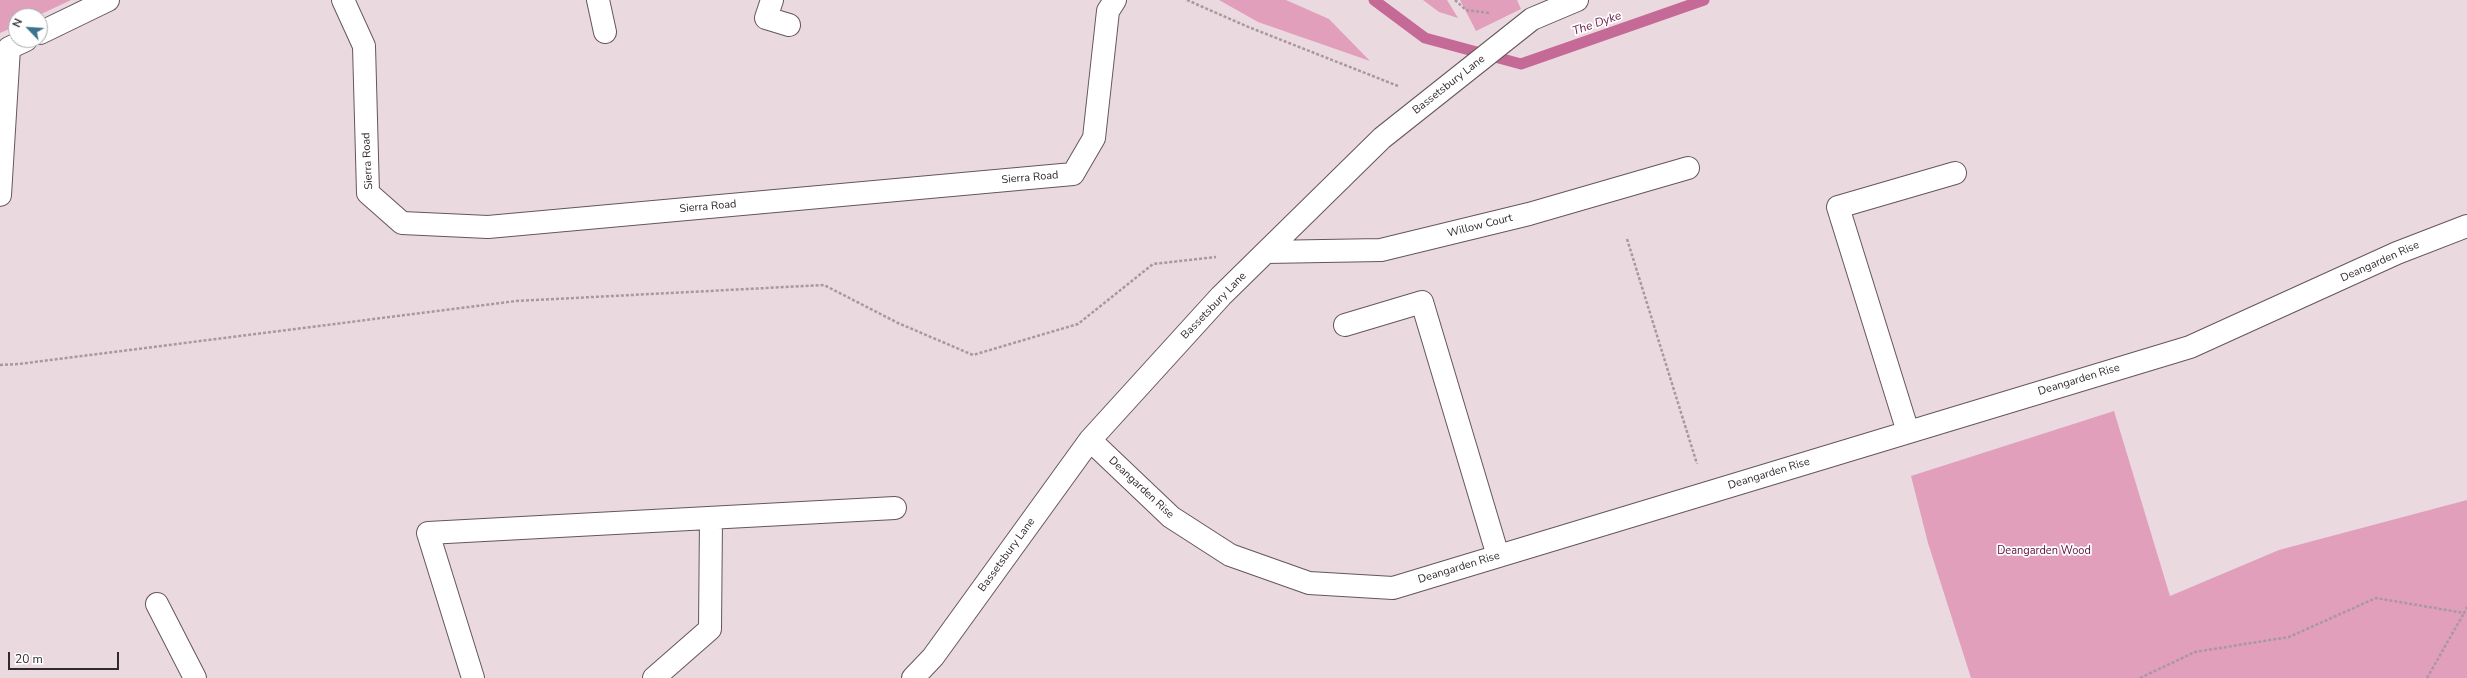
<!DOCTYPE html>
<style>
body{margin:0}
#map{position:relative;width:2467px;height:678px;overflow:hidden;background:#ebd9e0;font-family:"Nunito Sans",sans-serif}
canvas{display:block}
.north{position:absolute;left:8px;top:8px;width:40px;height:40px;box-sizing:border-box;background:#fff;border:1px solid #adaaab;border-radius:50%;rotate:295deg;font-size:11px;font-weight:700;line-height:16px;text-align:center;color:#312a2d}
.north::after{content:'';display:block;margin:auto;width:14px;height:18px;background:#3b748e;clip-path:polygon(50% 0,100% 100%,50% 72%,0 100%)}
.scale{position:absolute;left:8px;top:652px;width:111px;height:18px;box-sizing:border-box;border:2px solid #312a2d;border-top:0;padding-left:5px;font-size:12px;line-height:14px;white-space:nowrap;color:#312a2d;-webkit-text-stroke:3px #fff;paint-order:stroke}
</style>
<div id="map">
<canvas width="2467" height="678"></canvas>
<div class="north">N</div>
<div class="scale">20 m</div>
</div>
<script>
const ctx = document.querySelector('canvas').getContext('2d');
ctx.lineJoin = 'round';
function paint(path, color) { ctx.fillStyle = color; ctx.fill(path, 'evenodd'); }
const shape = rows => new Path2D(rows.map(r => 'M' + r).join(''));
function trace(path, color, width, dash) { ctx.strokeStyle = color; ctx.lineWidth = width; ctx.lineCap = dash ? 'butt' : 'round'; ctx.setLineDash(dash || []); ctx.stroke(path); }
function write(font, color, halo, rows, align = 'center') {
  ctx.font = font + ' "Nunito Sans",sans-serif'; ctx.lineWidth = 3.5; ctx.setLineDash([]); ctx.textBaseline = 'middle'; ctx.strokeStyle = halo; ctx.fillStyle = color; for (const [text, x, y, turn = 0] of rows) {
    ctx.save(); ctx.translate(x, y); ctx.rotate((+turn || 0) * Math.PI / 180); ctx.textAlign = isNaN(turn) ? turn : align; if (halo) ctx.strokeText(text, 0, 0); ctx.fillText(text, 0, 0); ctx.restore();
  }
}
const green = shape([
 [0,0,71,0,37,16,16,16,16,26,0,33],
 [1219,0,1286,0,1329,19,1370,61,1258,22],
 [1423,0,1447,0,1458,18,1439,12],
 [1460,0,1517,0,1521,9,1476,31],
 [2114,411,2170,596,2279,550,2467,500,2467,678,1971,678,1928,543,1911,476]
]);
const stream = shape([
 [1374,0,1425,38,1521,64,1704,0]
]);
const path = shape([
 [1187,0,1246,26,1398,86],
 [1455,0,1466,10,1489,13],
 [1627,239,1697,464],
 [0,365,19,364,516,301,824,285,898,323,973,355,1078,324,1153,264,1216,257],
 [2140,678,2195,652,2289,637,2376,598,2464,613,2467,607],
 [2427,678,2464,613]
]);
const minor = shape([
 [343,0,364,46,368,193,402,223,488,227,1073,174,1094,138,1108,11,1115,0],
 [598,0,605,32],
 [772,0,766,18,789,25],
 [40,33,108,0],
 [0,195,9,48,26,40],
 [1266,252,1381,250,1529,214,1688,168],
 [1345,325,1422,302,1498,556],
 [1908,432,1838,207,1955,173],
 [1090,440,1171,517,1230,555,1309,583,1393,588,2190,347,2397,253,2467,226],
 [157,604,195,678],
 [473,678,428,533,895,508],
 [654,678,710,629,711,518],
 [913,678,933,657,1090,440,1221,296,1382,138,1532,19,1577,0]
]);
const streetNames = [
 ["Bassetsbury Lane",1449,85,-38],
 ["Sierra Road",368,161,-93],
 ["Sierra Road",1030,178,-5],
 ["Sierra Road",708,207,-5],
 ["Willow Court",1480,226,-14],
 ["Deangarden Rise",2380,262,-24],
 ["Bassetsbury Lane",1214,306,-46],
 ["Deangarden Rise",2079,380,-17],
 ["Deangarden Rise",1769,474,-17],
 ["Deangarden Rise",1141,488,43],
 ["Bassetsbury Lane",1007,555,-54],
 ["Deangarden Rise",1459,568,-17]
];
const parkNames = [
 ["Deangarden Wood",2044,551]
];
const waterNames = [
 ["The Dyke",1597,24,-19]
];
paint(green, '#e19fbc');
trace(stream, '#c56a96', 11);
trace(minor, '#65565c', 24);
trace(path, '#a7999e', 2.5, [3, 2]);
trace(minor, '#fff', 22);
write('11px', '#312a2d', '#fff', streetNames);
write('11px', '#600c3d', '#fff', parkNames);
write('italic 12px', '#6a1846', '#fff', waterNames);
</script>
